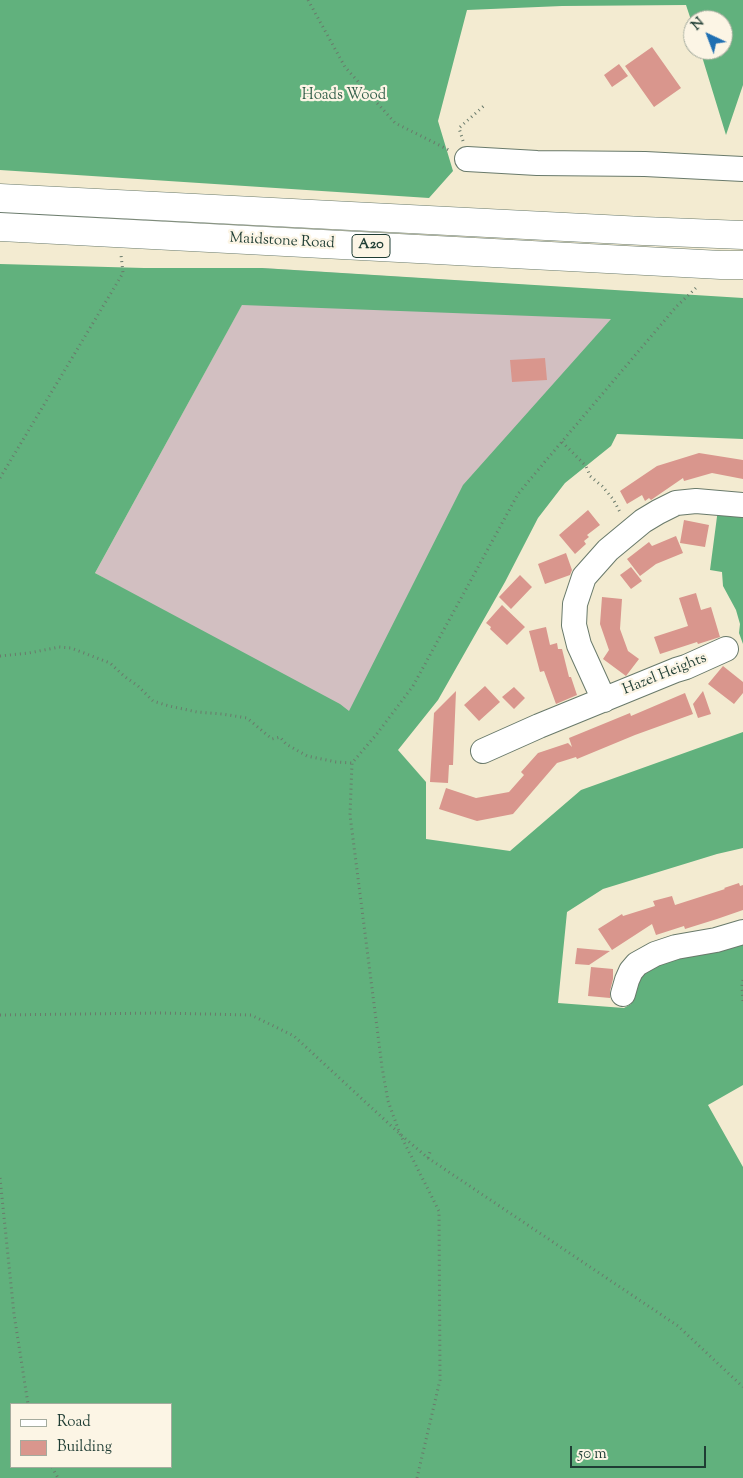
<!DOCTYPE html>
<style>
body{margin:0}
#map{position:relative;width:743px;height:1478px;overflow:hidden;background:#f3ebd1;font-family:"Sorts Mill Goudy",serif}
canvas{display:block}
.legend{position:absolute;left:10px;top:1403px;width:162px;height:65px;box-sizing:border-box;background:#fcf5e5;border:1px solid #a4ab9e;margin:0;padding:6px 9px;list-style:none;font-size:15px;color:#1f3d34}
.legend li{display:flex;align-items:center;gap:10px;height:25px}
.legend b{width:25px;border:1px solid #a4ab9e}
.north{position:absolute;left:683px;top:10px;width:50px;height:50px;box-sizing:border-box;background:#fcf5e5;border:1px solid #a4ab9e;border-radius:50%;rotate:317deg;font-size:14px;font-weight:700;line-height:20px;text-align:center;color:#1f3d34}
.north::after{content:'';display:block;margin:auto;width:18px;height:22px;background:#1f6fb2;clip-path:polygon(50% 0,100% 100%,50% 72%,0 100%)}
.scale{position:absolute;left:570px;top:1446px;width:136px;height:22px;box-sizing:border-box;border:2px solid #1f3d34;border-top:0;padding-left:6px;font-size:15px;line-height:18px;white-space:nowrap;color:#1f3d34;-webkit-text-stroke:4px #fcf5e5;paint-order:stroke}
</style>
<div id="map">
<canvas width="743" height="1478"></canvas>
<ul class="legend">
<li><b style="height:6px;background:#fff"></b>Road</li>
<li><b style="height:14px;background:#d9968d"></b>Building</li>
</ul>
<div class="north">N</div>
<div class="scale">50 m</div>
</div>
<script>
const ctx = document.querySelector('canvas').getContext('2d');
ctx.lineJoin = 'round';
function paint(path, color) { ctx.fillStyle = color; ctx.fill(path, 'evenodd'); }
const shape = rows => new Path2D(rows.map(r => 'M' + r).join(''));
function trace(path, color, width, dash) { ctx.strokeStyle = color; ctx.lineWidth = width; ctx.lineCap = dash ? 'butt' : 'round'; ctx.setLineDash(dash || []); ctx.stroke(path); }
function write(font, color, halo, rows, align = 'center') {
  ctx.font = font + ' "Sorts Mill Goudy",serif'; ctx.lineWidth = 4.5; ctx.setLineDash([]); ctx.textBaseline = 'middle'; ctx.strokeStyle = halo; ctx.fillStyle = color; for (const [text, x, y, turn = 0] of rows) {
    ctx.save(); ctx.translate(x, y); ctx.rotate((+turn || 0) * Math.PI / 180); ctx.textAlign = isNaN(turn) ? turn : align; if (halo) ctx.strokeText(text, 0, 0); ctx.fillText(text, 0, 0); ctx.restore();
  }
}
const industrial = shape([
 [262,268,652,293,360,721,95,573]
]);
const forest = shape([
 [0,0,743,0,743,85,726,135,700,50,723,50,723,20,693,20,693,26,686,5,562,6,467,10,438,121,453,171,429,198,0,170],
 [0,264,144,268,262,268,743,298,743,439,617,434,611,446,565,483,538,518,505,582,438,700,398,750,426,782,426,839,510,851,581,790,743,732,743,848,717,854,603,889,567,912,558,1003,624,1008,631,1004,633,979,654,961,743,944,743,1085,708,1105,743,1167,743,1478,0,1478],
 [242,305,611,319,463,485,349,711,340,704,95,573],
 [11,1404,171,1404,171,1467,11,1467],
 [718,509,743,513,743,644,739,633,740,624,736,610,723,586,722,572,710,570]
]);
const building = shape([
 [652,47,681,88,654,107,625,66],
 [619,64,628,76,612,87,604,75],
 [545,358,547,380,512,382,510,360],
 [699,453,743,460,743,479,712,473,684,481,683,478,651,500,649,498,645,501,642,495,627,504,620,491,657,466],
 [588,510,600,525,587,535,589,537,584,541,586,544,575,554,559,535],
 [684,520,709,525,705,547,680,543],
 [676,536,683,553,656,564,640,576,627,559,649,542,652,546],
 [566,553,572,570,570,575,545,584,538,564],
 [631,567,642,581,631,589,620,575],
 [520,575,532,587,511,609,499,597],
 [696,593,701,610,711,607,720,637,698,644,697,642,660,654,654,637,688,626,679,598],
 [602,597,622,599,620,629,628,651,639,659,626,676,603,659,609,650,600,624],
 [502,605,525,627,507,645,490,629,491,627,486,623],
 [546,627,550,645,557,643,558,649,562,649,569,677,571,677,577,695,556,704,544,671,540,672,529,631],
 [723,666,743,682,743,693,734,704,708,684],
 [485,686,500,702,479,721,464,705],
 [514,687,525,698,514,709,502,697],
 [456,691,453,765,449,765,448,783,430,782,434,713],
 [703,691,711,714,698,718,693,704],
 [685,693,693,714,635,735,577,759,576,757,557,763,513,814,477,821,439,809,446,788,476,798,509,792,524,775,521,772,538,753,568,743,572,747,569,738,630,713,631,716],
 [739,883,740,886,743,885,743,910,717,919,685,929,684,926,656,935,652,924,612,950,598,929,622,914,623,916,655,906,653,901,672,896,675,905,725,889,724,888],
 [577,948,610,951,589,965,575,964],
 [591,967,613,969,613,979,610,991,610,998,588,996]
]);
const path = shape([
 [308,0,345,67,395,123,449,150],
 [463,141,459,128,486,104],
 [562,442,586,466,590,476,602,486,613,499,621,514],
 [0,478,123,273,121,255],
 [0,656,29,653,59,647,71,648,110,663,124,676,138,686,153,701,169,706,197,712,222,714,247,718,272,739,280,737,286,744,307,756,336,762,352,763],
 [743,980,742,986,743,1001],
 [0,1015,160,1013,251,1015,294,1036,400,1134,428,1158,678,1326,743,1387],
 [428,1158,430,1152],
 [0,1178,14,1314,28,1404],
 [52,1467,58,1478],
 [417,1478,440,1380,439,1211,400,1134,388,1101,382,1067,350,815,352,763,376,735,413,686,518,494,543,464,676,307,698,286]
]);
const minor = shape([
 [467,159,537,163,645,164,743,169],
 [604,700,579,645,574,625,575,604,584,577,608,550,643,521,658,512,676,503,696,501,743,505],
 [483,751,539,726,676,670,686,667,726,649],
 [623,994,627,980,631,971,637,964,655,954,676,947,716,940,743,932]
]);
const major = shape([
 [0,198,643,231,743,235],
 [0,227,721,265,743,265]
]);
const shields = [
 [371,246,38]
];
const shieldNames = [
 ["A20",371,246]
];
const parkNames = [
 ["Hoads Wood",344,96]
];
const streetNames = [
 ["Maidstone Road",282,242,3],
 ["Hazel Heights",665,675,-22]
];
paint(industrial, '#d2bfc1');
paint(forest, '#61b17d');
paint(building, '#d9968d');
trace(minor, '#697a6b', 26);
trace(major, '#697a6b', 29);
trace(path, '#697a6b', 3, [1, 4]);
trace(minor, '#fff', 24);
trace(major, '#fff', 28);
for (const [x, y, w] of shields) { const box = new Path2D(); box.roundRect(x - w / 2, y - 11.5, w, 23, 4); ctx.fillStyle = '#fcf5e5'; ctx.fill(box); trace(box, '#1f3d34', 1); }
write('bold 14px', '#1f3d34', null, shieldNames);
write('15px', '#35614c', '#fcf5e5', parkNames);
write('15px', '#1f3d34', '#fcf5e5', streetNames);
</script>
